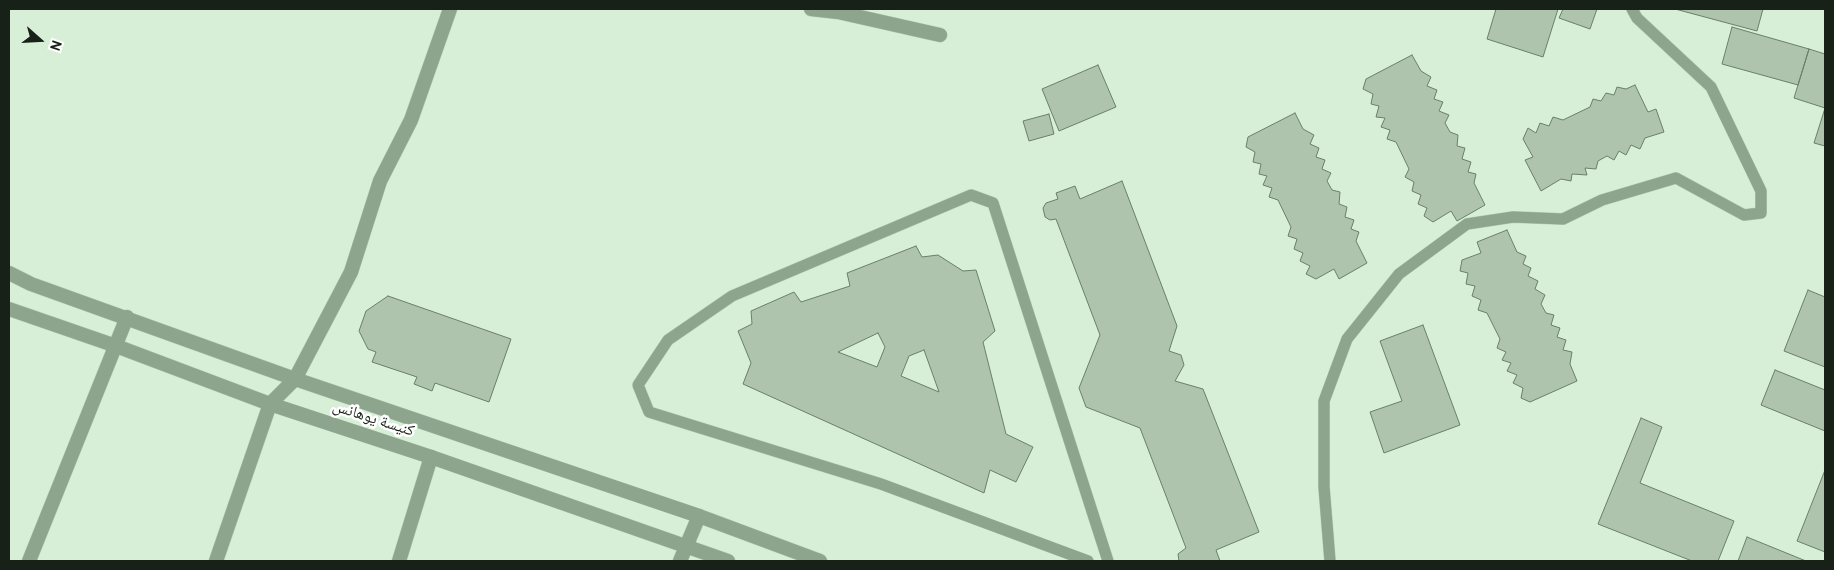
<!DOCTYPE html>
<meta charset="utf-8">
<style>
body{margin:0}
#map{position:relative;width:1834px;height:570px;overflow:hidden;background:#d7efd7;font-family:Overpass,sans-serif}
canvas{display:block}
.frame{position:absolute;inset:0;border:10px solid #182118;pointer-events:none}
.north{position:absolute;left:15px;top:15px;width:50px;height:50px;-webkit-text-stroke:4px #fff;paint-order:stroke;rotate:109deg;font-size:14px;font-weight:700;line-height:20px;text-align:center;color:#182118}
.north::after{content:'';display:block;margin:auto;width:18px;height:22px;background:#182118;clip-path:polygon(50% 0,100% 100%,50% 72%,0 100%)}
</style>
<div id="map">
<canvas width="1834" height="570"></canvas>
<div class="frame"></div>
<div class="north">N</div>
</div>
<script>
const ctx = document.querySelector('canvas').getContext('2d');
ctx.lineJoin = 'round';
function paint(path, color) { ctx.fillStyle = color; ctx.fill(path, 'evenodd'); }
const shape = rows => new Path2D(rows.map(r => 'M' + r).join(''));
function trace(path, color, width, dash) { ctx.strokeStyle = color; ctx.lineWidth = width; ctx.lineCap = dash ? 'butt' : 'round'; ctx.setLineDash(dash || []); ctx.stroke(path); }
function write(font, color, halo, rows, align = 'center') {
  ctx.font = font + ' Overpass,"Noto Naskh Arabic",sans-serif'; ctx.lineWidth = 5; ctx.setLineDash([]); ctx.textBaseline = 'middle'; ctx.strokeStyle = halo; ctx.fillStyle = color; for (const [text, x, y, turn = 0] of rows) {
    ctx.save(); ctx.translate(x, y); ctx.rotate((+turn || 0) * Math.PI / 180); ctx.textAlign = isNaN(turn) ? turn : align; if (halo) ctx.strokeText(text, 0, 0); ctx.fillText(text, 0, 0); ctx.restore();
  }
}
const building = shape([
 [1496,9,1558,9,1543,57,1487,39,1496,9],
 [1563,9,1597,9,1590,29,1559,18,1563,9],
 [1675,9,1763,9,1757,31,1675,9],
 [1732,27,1809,49,1798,85,1722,64,1732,27],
 [1809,49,1825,54,1825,146,1814,143,1825,108,1794,98,1809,49],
 [1412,55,1421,71,1431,77,1427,86,1437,90,1434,99,1443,102,1439,111,1449,115,1445,123,1450,132,1458,135,1457,146,1465,148,1462,159,1471,162,1468,172,1476,174,1474,183,1485,205,1457,221,1451,211,1433,222,1424,216,1427,208,1418,204,1421,195,1412,191,1414,182,1405,177,1409,169,1396,142,1387,139,1390,130,1381,127,1385,118,1376,117,1379,106,1371,104,1373,94,1363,89,1366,79,1412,55],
 [1098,65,1116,107,1059,131,1042,89,1098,65],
 [1635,85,1648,112,1656,109,1664,132,1645,138,1640,149,1631,145,1626,155,1619,151,1614,160,1607,156,1598,161,1596,169,1585,168,1587,175,1572,174,1571,181,1561,179,1541,191,1525,160,1533,157,1523,139,1528,128,1536,133,1540,123,1549,126,1553,117,1563,120,1590,107,1593,99,1601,101,1606,93,1614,95,1617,87,1626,89,1635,85],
 [1295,113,1303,129,1314,135,1310,144,1319,148,1316,157,1325,160,1322,169,1331,173,1327,181,1332,190,1340,192,1339,204,1347,207,1345,217,1354,220,1351,229,1359,232,1356,241,1367,263,1339,279,1334,269,1316,279,1306,274,1310,266,1300,261,1303,253,1294,249,1297,239,1288,236,1291,227,1278,200,1269,197,1272,188,1263,185,1267,176,1259,174,1261,164,1253,162,1255,152,1246,147,1248,137,1295,113],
 [1049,114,1054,134,1029,141,1023,121,1049,114],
 [1122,181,1177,326,1169,351,1181,355,1184,365,1175,381,1203,389,1259,532,1216,550,1220,561,1179,561,1178,554,1186,548,1140,428,1086,407,1079,388,1100,335,1056,219,1050,220,1045,217,1043,208,1046,203,1058,199,1056,193,1075,186,1080,199,1122,181],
 [1507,230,1517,252,1526,256,1523,264,1531,268,1528,276,1538,281,1535,289,1545,295,1541,304,1546,313,1554,315,1551,325,1560,328,1557,337,1566,340,1563,350,1572,352,1570,364,1577,381,1530,402,1521,398,1523,388,1513,383,1517,375,1507,371,1511,363,1502,360,1506,352,1497,348,1500,339,1487,313,1478,310,1481,300,1472,296,1475,286,1466,284,1468,273,1460,271,1462,260,1481,253,1477,242,1507,230],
 [916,246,922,257,938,255,963,271,976,270,995,331,983,342,1006,434,1033,447,1016,482,990,470,984,493,743,384,751,363,738,331,752,324,751,311,794,292,801,302,850,286,847,273,916,246],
 [878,333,885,347,877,367,838,352,878,333],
 [924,350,939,392,901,376,909,356,924,350],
 [1808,290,1825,297,1825,367,1784,351,1808,290],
 [388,296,511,339,489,402,435,383,432,391,414,384,417,377,372,362,376,352,368,349,359,331,366,311,388,296],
 [1423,325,1460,425,1384,453,1370,412,1402,401,1380,341,1423,325],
 [1775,370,1825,390,1825,431,1761,405,1775,370],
 [1641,418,1662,427,1640,483,1734,521,1718,561,1692,561,1598,524,1641,418],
 [1825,470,1825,552,1797,541,1825,470],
 [1747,537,1806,561,1738,561,1747,537]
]);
const service = shape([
 [1088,561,881,484,649,412,638,385,668,340,732,296,971,195,993,203,1108,561],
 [1330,561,1324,487,1324,401,1347,339,1399,274,1467,224,1513,217,1563,219,1602,200,1676,178,1744,215,1761,213,1761,191,1711,87,1637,18,1632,9]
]);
const minor = shape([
 [811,9,838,12,940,35],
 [29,561,127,317],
 [216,561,270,404,295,379,351,272,380,181,411,120,450,9],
 [399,561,431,457],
 [680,561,699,516]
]);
const tertiary = shape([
 [9,273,31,284,295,379,699,516,820,561],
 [9,309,116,346,270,404,431,457,728,561]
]);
const streetNames = [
 ["كنيسة يوهانس",373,420,18]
];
paint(building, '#aec4ad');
trace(building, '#6a7f6a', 1);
trace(service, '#b5cab5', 12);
trace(minor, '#b5cab5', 15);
trace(tertiary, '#b5cab5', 15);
trace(service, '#8ca58c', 11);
trace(minor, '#8ca58c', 14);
trace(tertiary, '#8ca58c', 14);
write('16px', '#182118', '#fff', streetNames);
</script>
